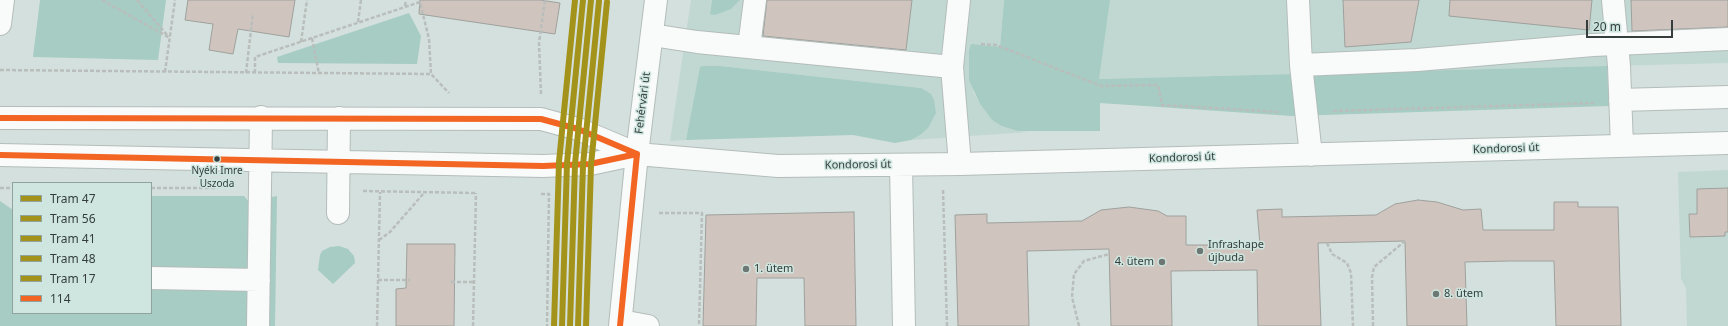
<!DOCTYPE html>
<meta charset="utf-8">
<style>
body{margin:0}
#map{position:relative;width:1728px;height:326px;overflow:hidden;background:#d4e0dd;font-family:"Noto Sans",sans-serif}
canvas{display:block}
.legend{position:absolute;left:12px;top:182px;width:140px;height:132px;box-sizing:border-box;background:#cee6df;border:1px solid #91a39e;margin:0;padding:5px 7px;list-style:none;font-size:12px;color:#353e3c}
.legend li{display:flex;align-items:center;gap:8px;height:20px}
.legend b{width:20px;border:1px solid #91a39e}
.scale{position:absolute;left:1586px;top:20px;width:87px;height:18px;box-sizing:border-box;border:2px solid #353e3c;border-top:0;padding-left:5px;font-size:12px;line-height:14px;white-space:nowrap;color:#353e3c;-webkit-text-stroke:3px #cee6df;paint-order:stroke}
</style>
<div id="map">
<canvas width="1728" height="326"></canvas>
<ul class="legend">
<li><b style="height:5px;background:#a4931b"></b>Tram 47</li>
<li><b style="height:5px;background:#a4931b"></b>Tram 56</li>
<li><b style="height:5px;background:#a4931b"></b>Tram 41</li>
<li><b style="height:5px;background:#a4931b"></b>Tram 48</li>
<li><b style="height:5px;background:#a4931b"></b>Tram 17</li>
<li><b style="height:5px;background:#f26522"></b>114</li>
</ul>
<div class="scale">20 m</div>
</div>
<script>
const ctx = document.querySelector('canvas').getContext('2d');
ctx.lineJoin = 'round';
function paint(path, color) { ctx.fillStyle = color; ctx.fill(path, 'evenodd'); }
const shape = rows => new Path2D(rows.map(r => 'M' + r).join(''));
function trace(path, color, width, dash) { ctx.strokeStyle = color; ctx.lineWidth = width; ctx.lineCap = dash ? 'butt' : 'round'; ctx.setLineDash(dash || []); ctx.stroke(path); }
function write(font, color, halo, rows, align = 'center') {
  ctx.font = font + ' "Noto Sans",sans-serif'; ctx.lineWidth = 3; ctx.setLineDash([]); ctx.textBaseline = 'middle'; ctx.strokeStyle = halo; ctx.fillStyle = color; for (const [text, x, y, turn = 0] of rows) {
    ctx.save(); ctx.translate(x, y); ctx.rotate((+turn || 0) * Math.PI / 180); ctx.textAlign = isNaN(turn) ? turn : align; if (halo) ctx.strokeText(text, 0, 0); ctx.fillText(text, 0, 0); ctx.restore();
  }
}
const built = shape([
 [691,0,712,0,710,14,730,9,740,0,1004,0,1000,47,973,91,980,104,992,120,1018,131,1029,132,911,140,920,135,921,88,720,66,700,68,686,140,670,141],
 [1110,0,1728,0,1728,63,1098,79],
 [1728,170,1728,326,1687,326,1686,288,1681,279,1678,172]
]);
const green = shape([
 [40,0,166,0,158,60,33,57],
 [712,0,740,0,731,9,715,15,710,14],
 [1004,0,1110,0,1099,79,1607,66,1609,106,1292,116,1100,103,1100,131,1018,131,1002,126,992,120,980,104,969,80,969,51,971,44,1000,47],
 [409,13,421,36,417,64,278,63,277,57],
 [704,66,720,66,921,88,931,94,934,100,936,113,928,128,920,135,911,140,895,143,853,135,686,140,700,67],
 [151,196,244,196,249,202,277,196,275,326,0,326,0,201,13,210,13,313,151,313],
 [330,247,339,246,348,249,354,256,355,263,333,284,318,270,320,255,322,251]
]);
const building = shape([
 [188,0,295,0,289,37,238,29,233,54,209,50,213,24,185,20,188,0],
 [420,0,540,0,560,3,555,34,419,14,420,0],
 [767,0,912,0,906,50,763,36,767,0],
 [1343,0,1419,0,1411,42,1345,47,1343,0],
 [1450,0,1592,0,1589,30,1449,16,1450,0],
 [1631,0,1728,0,1728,27,1632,31,1631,0],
 [1728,188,1728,232,1725,232,1725,236,1690,237,1689,214,1697,214,1697,189,1728,188],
 [1418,200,1437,202,1463,210,1481,209,1483,230,1554,230,1554,202,1578,202,1578,207,1618,207,1621,326,1556,326,1554,261,1509,261,1465,262,1467,326,1407,326,1405,241,1318,243,1321,326,1258,326,1257,270,1171,271,1172,326,1111,326,1109,249,1027,251,1029,326,958,326,955,215,987,214,987,223,1082,221,1101,210,1129,207,1158,211,1167,216,1186,216,1186,245,1260,245,1257,210,1282,209,1282,217,1376,215,1395,204,1418,200],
 [854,212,856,326,805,326,804,278,757,278,756,326,703,326,706,215,854,212],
 [407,244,455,244,454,326,396,326,396,289,406,288,407,244]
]);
const path = shape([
 [102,0,170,38],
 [137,0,168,36],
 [405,6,406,0],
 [358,22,361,0],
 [312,38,319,74],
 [301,42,307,0],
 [981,44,996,45,1101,86,1158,85,1162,105,1280,112],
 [0,70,431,74],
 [165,72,175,0],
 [246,73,253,13],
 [255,73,255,57,420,2,429,39,431,74,449,93],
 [541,94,539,43,545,0],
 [1333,111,1594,103],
 [0,188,13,188],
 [151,188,216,188],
 [943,190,947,326],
 [363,191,476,193],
 [541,194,549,194,547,326],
 [659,213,702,213,699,326],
 [379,240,390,232,424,193],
 [1327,243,1332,254,1347,263,1351,273,1353,326],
 [378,280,410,280],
 [451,282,474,282],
 [377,326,380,192],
 [473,326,476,193],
 [1079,326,1072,297,1074,274,1084,261,1109,254],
 [1373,326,1372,277,1374,267,1405,241]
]);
const minor = shape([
 [1298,0,1301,65,1311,155],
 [1613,0,1619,66,1622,146],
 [0,24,3,0],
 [652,35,697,42,952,67,960,164],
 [749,47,755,0],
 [1301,65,1417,60,1593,45,1728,39],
 [952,67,959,0],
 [1620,100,1728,97],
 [0,118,541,119,578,129,637,154],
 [0,155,543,166,590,164,637,154,778,166,960,164,1728,143],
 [901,165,904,326],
 [338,213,339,118],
 [151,278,259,280],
 [621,321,648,326],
 [258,326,261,117],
 [620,326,637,154,656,0]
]);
const bus1 = shape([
 [0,118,541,119,578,129,637,154],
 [0,155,543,166,590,164,637,154],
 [620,326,637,154]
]);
const tram1 = shape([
 [570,326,575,164,591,0]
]);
const tram2 = shape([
 [578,326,583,165,599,1]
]);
const tram3 = shape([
 [562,326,567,163,583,0]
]);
const tram4 = shape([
 [586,326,591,165,607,2]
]);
const tram5 = shape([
 [554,326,559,162,575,0]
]);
const markers = [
 [217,159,3.5,"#353e3c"],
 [1200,251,4,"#6d7774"],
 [1162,262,4,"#6d7774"],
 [746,269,4,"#6d7774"],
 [1436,294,4,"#6d7774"]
];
const busNames = [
 ["Nyéki Imre",217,171],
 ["Uszoda",217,184]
];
const streetNames = [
 ["Fehérvári út",643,103,-83],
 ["Kondorosi út",1506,149,-2],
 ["Kondorosi út",1182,158,-2],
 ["Kondorosi út",858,165,-1]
];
const poiNames = [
 ["Infrashape",1208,245],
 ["újbuda",1208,258],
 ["4. ütem",1154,262,"right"],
 ["1. ütem",754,269],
 ["8. ütem",1444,294]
];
paint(built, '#c1d8d2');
paint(green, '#a6ccc3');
paint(building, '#d0c5be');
trace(building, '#9ea09d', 1);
trace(minor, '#b3bdba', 24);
trace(path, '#b9bebc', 2.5, [4, 2]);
trace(minor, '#f9fafa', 22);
trace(bus1, '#f26522', 6);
trace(tram1, '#a4931b', 6);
trace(tram2, '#a4931b', 6);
trace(tram3, '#a4931b', 6);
trace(tram4, '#a4931b', 6);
trace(tram5, '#a4931b', 6);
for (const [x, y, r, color] of markers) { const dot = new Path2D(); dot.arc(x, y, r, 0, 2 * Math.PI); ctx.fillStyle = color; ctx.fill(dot); trace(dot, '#cee6df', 1.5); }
write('10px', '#353e3c', '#cee6df', busNames);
write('11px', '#353e3c', '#cee6df', streetNames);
write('11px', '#353e3c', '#cee6df', poiNames, 'left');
</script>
